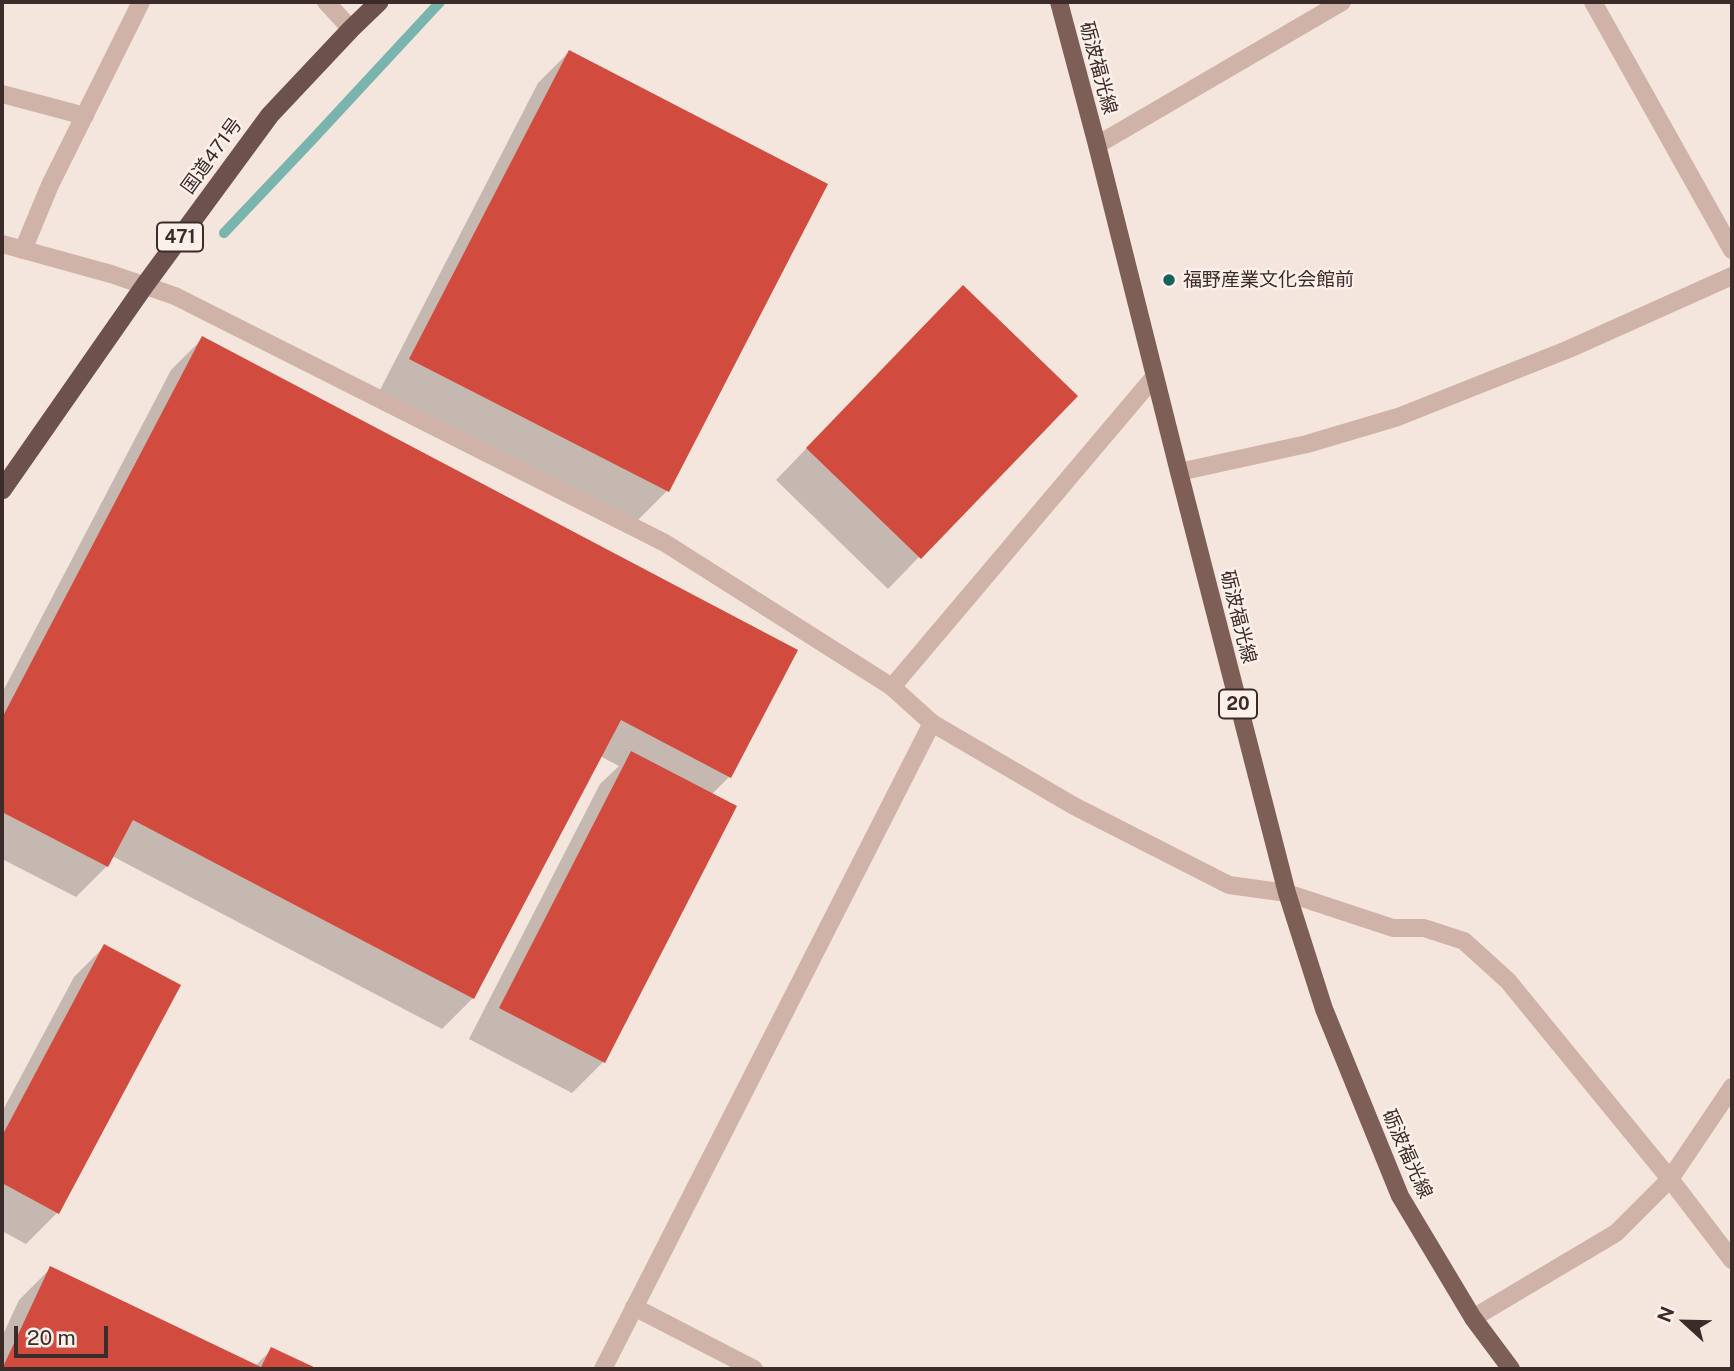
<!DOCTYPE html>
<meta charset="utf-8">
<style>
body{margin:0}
#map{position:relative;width:1734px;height:1371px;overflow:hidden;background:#f5e6dd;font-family:"Public Sans",sans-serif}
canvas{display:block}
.frame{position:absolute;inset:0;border:4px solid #3b2b29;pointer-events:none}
.north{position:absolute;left:1650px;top:1287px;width:70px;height:70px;-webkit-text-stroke:5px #fcf1ea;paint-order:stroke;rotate:292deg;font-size:19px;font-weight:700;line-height:28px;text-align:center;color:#3b2b29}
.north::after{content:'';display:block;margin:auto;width:24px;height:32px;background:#3b2b29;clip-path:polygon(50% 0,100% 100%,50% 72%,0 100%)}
.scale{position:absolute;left:14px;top:1326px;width:94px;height:32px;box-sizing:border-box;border:4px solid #3b2b29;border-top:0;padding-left:9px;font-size:21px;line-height:24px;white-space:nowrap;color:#3b2b29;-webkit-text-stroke:5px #fcf1ea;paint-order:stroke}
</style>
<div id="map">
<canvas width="1734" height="1371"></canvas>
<div class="frame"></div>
<div class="north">N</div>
<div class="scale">20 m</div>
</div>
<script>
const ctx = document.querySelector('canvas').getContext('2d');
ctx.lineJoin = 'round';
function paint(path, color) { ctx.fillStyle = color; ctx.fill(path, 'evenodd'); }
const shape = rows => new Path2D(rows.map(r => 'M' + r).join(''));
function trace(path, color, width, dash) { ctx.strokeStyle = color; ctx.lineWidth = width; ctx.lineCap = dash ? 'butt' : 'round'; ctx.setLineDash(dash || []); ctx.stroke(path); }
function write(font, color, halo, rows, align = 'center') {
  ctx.font = font + ' "Public Sans","Noto Sans JP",sans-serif'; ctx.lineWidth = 5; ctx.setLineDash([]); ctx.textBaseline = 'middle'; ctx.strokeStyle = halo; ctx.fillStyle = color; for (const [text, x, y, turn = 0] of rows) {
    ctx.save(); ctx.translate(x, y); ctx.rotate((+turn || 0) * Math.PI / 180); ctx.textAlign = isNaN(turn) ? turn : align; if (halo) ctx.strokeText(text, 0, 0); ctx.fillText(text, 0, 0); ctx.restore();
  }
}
const shadow = shape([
 [569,52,825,185,667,491,636,522,380,390,538,83],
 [932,318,1075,396,888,589,776,480],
 [202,339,730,776,711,795,603,1062,572,1093,469,1039,600,784,619,766,600,756,473,998,442,1029,112,856,107,866,76,897,2,859,2,693,171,370],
 [105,946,179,986,57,1213,26,1244,2,1231,2,1112,74,977],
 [50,1269,255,1366,272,1349,314,1369,2,1369,2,1337,19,1300]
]);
const stream = shape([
 [224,233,312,140,440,2]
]);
const building = shape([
 [569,50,828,184,669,492,409,359],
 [963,285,1078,396,921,559,806,448],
 [202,336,798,650,731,778,621,720,474,999,133,820,108,867,2,812,2,718],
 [631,751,737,806,605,1063,499,1008],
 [104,944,181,985,59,1214,2,1183,2,1136],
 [50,1266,261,1367,271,1347,318,1369,2,1369]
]);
const minor = shape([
 [326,2,351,29],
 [1593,2,1732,250],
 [2,94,85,116],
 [1097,145,1342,2],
 [23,250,50,185,141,2],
 [1179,472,1307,444,1398,417,1569,349,1732,276],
 [892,687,1155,376],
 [1287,893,1393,928,1424,928,1464,941,1508,981,1670,1179,1732,1260],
 [634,1307,754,1369],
 [1473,1318,1616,1233,1670,1179,1732,1087],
 [603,1369,932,723]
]);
const tertiary = shape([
 [2,244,111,274,175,296,665,543,892,687,932,723,1074,806,1229,885,1287,893]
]);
const primary = shape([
 [1059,2,1097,145,1179,472,1287,893,1324,1009,1400,1196,1473,1318,1511,1369]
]);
const trunk = shape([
 [2,490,145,285,270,115,351,29,379,2]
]);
const markers = [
 [1169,280,7,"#19615b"]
];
const shields = [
 [180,237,46],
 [1238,704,38]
];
const shieldNames = [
 ["471",180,237],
 ["20",1238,704]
];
const streetNames = [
 ["砺波福光線",1098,68,75],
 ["国道471号",212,156,-54],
 ["砺波福光線",1238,617,76],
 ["砺波福光線",1407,1154,66]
];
const poiNames = [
 ["福野産業文化会館前",1183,280]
];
paint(shadow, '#0003');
trace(stream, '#79b5ae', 10);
paint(building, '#d14c3f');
trace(minor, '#cfb3a8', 18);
trace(tertiary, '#cfb3a8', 18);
trace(primary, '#7e5f58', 18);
trace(trunk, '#6d514c', 19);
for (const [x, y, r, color] of markers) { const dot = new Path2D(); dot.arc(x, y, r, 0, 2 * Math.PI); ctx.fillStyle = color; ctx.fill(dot); trace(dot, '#fcf1ea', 2.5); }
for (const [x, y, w] of shields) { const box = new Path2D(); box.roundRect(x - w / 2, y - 14.5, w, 29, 5); ctx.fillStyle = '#fcf1ea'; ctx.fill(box); trace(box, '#3b2b29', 2); }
write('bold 18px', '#3b2b29', null, shieldNames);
write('19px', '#3b2b29', '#fcf1ea', streetNames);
write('19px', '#3b2b29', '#fcf1ea', poiNames, 'left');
</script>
